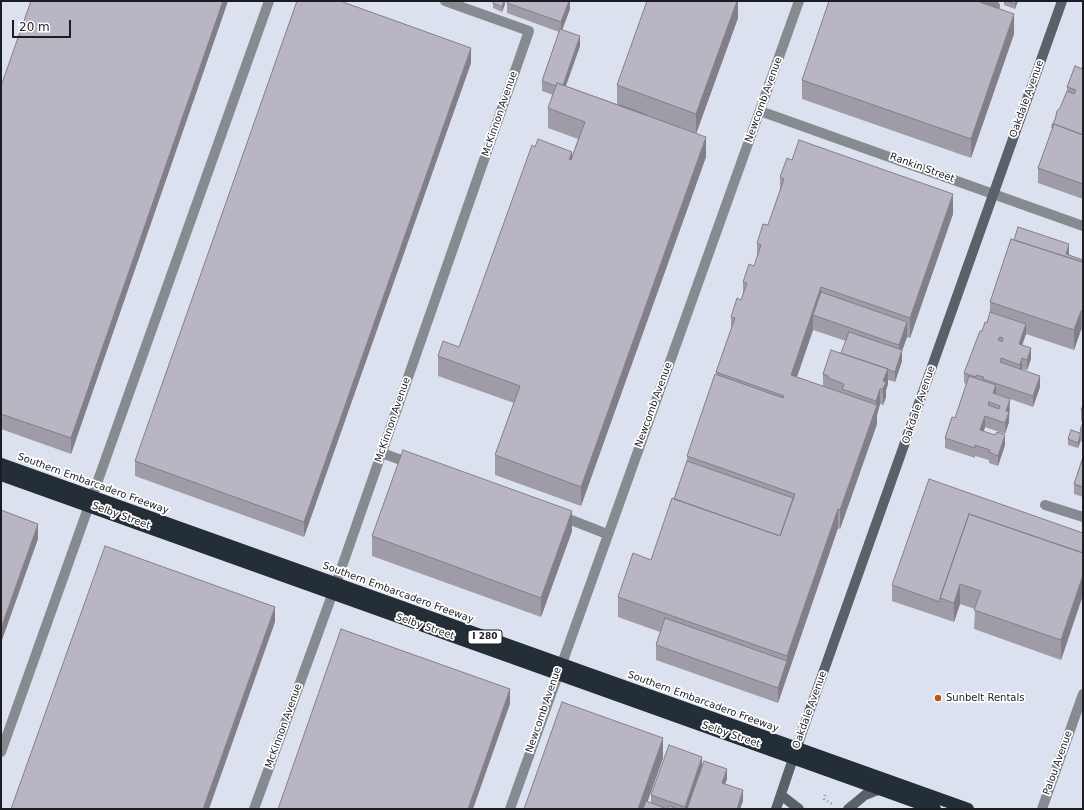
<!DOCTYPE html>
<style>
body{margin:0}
#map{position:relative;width:1084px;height:810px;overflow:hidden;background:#dce1f0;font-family:"DejaVu Sans",sans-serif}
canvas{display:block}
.frame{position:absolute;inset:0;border:2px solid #1c1d23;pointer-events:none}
.scale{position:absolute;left:12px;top:20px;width:59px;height:18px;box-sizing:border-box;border:2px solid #1c1d23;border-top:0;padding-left:5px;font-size:12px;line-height:14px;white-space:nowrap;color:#1c1d23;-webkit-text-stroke:3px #fff;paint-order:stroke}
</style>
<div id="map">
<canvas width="1084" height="810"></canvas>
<div class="frame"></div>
<div class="scale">20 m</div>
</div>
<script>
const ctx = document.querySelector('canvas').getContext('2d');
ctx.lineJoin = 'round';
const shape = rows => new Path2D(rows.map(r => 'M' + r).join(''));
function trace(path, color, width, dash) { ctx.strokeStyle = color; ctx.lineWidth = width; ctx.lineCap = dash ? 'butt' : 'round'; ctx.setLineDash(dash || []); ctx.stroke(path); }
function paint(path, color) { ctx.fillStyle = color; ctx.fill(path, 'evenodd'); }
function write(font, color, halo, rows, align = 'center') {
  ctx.font = font + ' "DejaVu Sans",sans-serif'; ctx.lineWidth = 3.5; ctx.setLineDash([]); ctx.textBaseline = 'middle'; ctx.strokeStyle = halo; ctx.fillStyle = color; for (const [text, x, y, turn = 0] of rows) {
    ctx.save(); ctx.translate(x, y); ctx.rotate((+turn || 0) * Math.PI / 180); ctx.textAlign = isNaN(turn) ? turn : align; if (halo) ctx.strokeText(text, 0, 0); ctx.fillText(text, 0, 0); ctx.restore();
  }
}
const path = shape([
 [825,795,824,799,834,805]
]);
const lane = shape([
 [980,1,995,6],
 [382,453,412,464],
 [1045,505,1083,517],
 [561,516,607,534],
 [1,752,269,1]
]);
const street = shape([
 [760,111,1083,226],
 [254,809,332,595,529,31,445,1],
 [510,809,799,1],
 [1042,809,1083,694]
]);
const secondary = shape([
 [781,795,799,809],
 [776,809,802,732,1062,1],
 [848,809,865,795,883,788]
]);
const highwayBridge = shape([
 [1,464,968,809],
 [1,475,935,809]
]);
const wall = shape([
 [228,1,71,454,1,429,1,86],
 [505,1,505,4,502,12,493,8,493,3],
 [570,1,570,9,562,30,580,46,566,86,617,104,617,85,738,1,738,18,696,134,706,157,581,506,495,475,495,455,514,403,438,376,438,356,459,347,572,156,578,139,548,128,548,108,553,95,542,91,542,81,559,32,507,13,507,3],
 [1004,1,1018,1,1015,9,1004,5],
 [1014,34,971,158,802,99,802,80],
 [471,63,304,537,135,476,135,461],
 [1083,69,1083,199,1038,183,1038,168,1052,130,1052,125,1060,108,1067,91,1067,87],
 [780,177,953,214,910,338,907,337,902,351,902,361,895,382,888,380,888,384,886,390,886,397,883,405,880,404,877,415,877,424,840,529,838,528,778,703,656,660,656,645,660,632,618,617,618,597,651,560,674,499,687,461,687,456,716,375,716,372,731,330,731,317,741,300,743,296,743,282,754,266,757,259,757,243,768,225,780,191],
 [813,330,846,341,841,354,823,374,823,386,797,377],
 [1069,254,1069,255,1083,260,1083,331,1081,330,1074,350,1026,334,1022,345,1031,359,1027,370,1022,369,1022,370,1040,387,1033,407,996,394,1010,409,1009,412,1009,422,1005,434,985,427,984,431,1005,445,998,466,989,463,989,460,975,456,975,458,945,448,945,438,955,418,966,384,964,383,964,373,987,323,990,312,990,302],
 [1083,405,1083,421,1081,421,1081,410],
 [1083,422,1083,442,1081,441,1078,448,1068,445,1068,439,1080,433,1080,430],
 [1083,457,1083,497,1074,494,1074,484],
 [572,531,541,617,372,556,372,536],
 [1083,533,1083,595,1061,660,974,629,975,609,960,604,954,622,892,601,892,585],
 [663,758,647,802,651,803,651,795,702,767,727,779,725,784,743,801,740,809,524,809]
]);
const shadedWall = shape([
 [223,1,228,1,71,454,71,438],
 [504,1,505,1,505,4,502,12,502,7],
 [569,1,570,1,570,9,561,33,561,22],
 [737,1,738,1,738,18,696,134,696,114],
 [1016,1,1018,1,1015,9,1015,4],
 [1014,14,1014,34,971,158,971,139],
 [580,36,580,46,561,99,561,88],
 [471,48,471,63,304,537,304,522],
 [706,137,706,157,581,506,581,487],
 [572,152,572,172,569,159],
 [953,194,953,214,910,338,910,318],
 [1069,244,1069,254,1066,265,1066,254],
 [821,287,821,307,813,315,813,330,791,394,791,375],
 [1081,311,1081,330,1074,350,1074,330],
 [907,322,907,337,902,351,902,361,895,382,895,372,899,359,899,345],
 [1026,324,1026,334,1019,354,1019,344],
 [1031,348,1031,359,1027,370,1027,360],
 [1022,358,1022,369,1020,375,1020,365],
 [888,369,888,384,886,390,886,397,883,405,883,381],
 [1040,376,1040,387,1033,407,1033,396],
 [996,385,996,395,993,393],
 [880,389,880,404,877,415,877,424,840,529,840,510,876,405,876,401],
 [1010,399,1009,422,1005,434,1006,411],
 [985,416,985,427,980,441,980,430],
 [1005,435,1005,445,998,466,998,456],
 [1080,436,1080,441,1078,448,1078,443],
 [838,509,838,528,778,703,778,688,787,661,787,656],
 [572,511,572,531,541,617,541,598],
 [38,524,38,539,1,643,1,628],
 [1083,575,1083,595,1061,660,1061,640],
 [960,584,960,604,954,622,954,603],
 [275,607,275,622,209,809,203,809],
 [510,689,510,704,473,809,468,809],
 [663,738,663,758,645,809,638,809],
 [702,757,702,772,687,809,685,809,685,807],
 [727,769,727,779,722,793,722,783],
 [743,790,743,801,740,809,737,809]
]);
const building = shape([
 [31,1,223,1,71,438,1,414,1,86,31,1],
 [297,1,340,1,471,48,304,522,135,461,297,1],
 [493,1,504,1,502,7,493,3,493,1],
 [507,1,569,1,561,22,507,3,507,1],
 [647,1,737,1,696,114,617,85,647,1],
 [829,1,977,1,1014,14,971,139,802,80,829,1],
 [1007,1,1016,1,1015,4,1007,1],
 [560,29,580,36,563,85,557,83,556,86,542,81,560,29],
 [1075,66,1083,69,1083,135,1054,124,1052,128,1052,125,1055,120,1057,111,1060,108,1067,91,1074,94,1076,90,1067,87,1075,66],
 [557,83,706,137,581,487,495,455,520,386,438,356,443,341,459,347,532,145,535,147,538,139,572,152,569,159,571,160,585,122,548,108,557,83],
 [620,105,647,115,620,106,620,105],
 [1054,124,1083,135,1083,184,1038,168,1054,124],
 [799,140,953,194,910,318,821,287,791,375,877,405,840,510,838,509,787,656,618,597,633,553,651,560,672,498,780,536,795,494,687,456,715,374,783,398,784,396,716,372,735,318,731,317,737,298,741,300,747,283,743,282,749,264,754,266,761,245,757,243,763,224,768,225,784,179,780,177,787,158,792,160,799,140],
 [1018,227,1069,244,1066,254,1083,260,1082,262,1014,240,1018,227],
 [1011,239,1083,262,1083,311,1081,311,1074,330,990,302,1011,239],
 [821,292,907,322,899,345,813,315,821,292],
 [990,312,1026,324,1019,344,1031,348,1027,360,1022,358,1020,365,1001,358,1000,362,1040,376,1033,396,983,379,984,377,976,375,976,377,964,373,980,331,982,331,985,322,987,323,990,312],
 [1000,337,1003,338,1002,342,998,340,1000,337],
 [849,332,902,350,895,372,887,369,888,369,841,353,849,332],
 [831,350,888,369,883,381,886,382,883,389,880,389,876,401,842,389,844,384,828,378,828,376,823,374,831,350],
 [969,376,996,385,993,393,1010,399,1006,411,1009,412,1005,423,985,416,980,430,995,435,997,432,1005,435,998,456,989,452,990,450,975,445,975,448,945,438,952,417,955,418,969,376],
 [989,402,1000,406,999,409,988,405,989,402],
 [1083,405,1083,411,1081,410,1083,405],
 [1083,422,1083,431,1080,430,1083,422],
 [1071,430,1080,433,1080,436,1078,443,1068,439,1071,430],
 [403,450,572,511,541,598,372,536,403,450],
 [1083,457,1083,487,1074,484,1083,457],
 [687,461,793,498,780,536,674,499,687,461],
 [929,479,1083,533,1083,553,969,514,940,598,940,602,892,585,929,479],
 [1,510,38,524,1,628,1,510],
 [969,514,1083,553,1083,575,1061,640,974,610,981,591,960,584,954,603,940,598,969,514],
 [105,546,275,607,203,809,11,809,105,546],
 [665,618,787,661,778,688,656,645,665,618],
 [341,629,510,689,468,809,278,809,341,629],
 [562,702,663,738,638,809,524,809,562,702],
 [669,745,702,757,685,807,651,795,669,745],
 [704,761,727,769,722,783,743,790,737,809,687,809,704,761],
 [646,801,667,809,643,809,646,801],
 [669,806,678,809,667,809,669,806]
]);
const markers = [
 [938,698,4,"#b85716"]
];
const shields = [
 [485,637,34]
];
const shieldNames = [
 ["I 280",485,637]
];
const streetNames = [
 ["Oakdale Avenue",1027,99,-70],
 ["Newcomb Avenue",764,100,-70],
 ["McKinnon Avenue",500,114,-71],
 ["Rankin Street",922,168,20],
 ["Newcomb Avenue",654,405,-70],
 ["Oakdale Avenue",919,405,-71],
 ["McKinnon Avenue",393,420,-71],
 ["Southern Embarcadero Freeway",93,484,20],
 ["Selby Street",121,516,20],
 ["Southern Embarcadero Freeway",398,593,20],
 ["Selby Street",425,627,19],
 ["Southern Embarcadero Freeway",703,702,20],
 ["Newcomb Avenue",544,710,-71],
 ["Oakdale Avenue",810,710,-70],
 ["McKinnon Avenue",284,726,-70],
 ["Selby Street",731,735,19],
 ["Palou Avenue",1058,763,-70]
];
const poiNames = [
 ["Sunbelt Rentals",946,698]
];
trace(path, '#8f929d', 2.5, [1, 3]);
trace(lane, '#858b90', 10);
trace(street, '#858b90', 10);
trace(secondary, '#5a6269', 10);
trace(highwayBridge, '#242e37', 12);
paint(wall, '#9f9ca8');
paint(shadedWall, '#827f88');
paint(building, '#b9b5c3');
trace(building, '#827f88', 1);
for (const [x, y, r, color] of markers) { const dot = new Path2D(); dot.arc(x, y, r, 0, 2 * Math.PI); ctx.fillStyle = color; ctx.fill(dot); trace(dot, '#fff', 1.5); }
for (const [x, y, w] of shields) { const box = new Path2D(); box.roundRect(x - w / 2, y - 7, w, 14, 3); ctx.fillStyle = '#fff'; ctx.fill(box); trace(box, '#1c1d23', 1); }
write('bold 9px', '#1c1d23', null, shieldNames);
write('10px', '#1c1d23', '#fff', streetNames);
write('10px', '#1c1d23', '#fff', poiNames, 'left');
</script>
